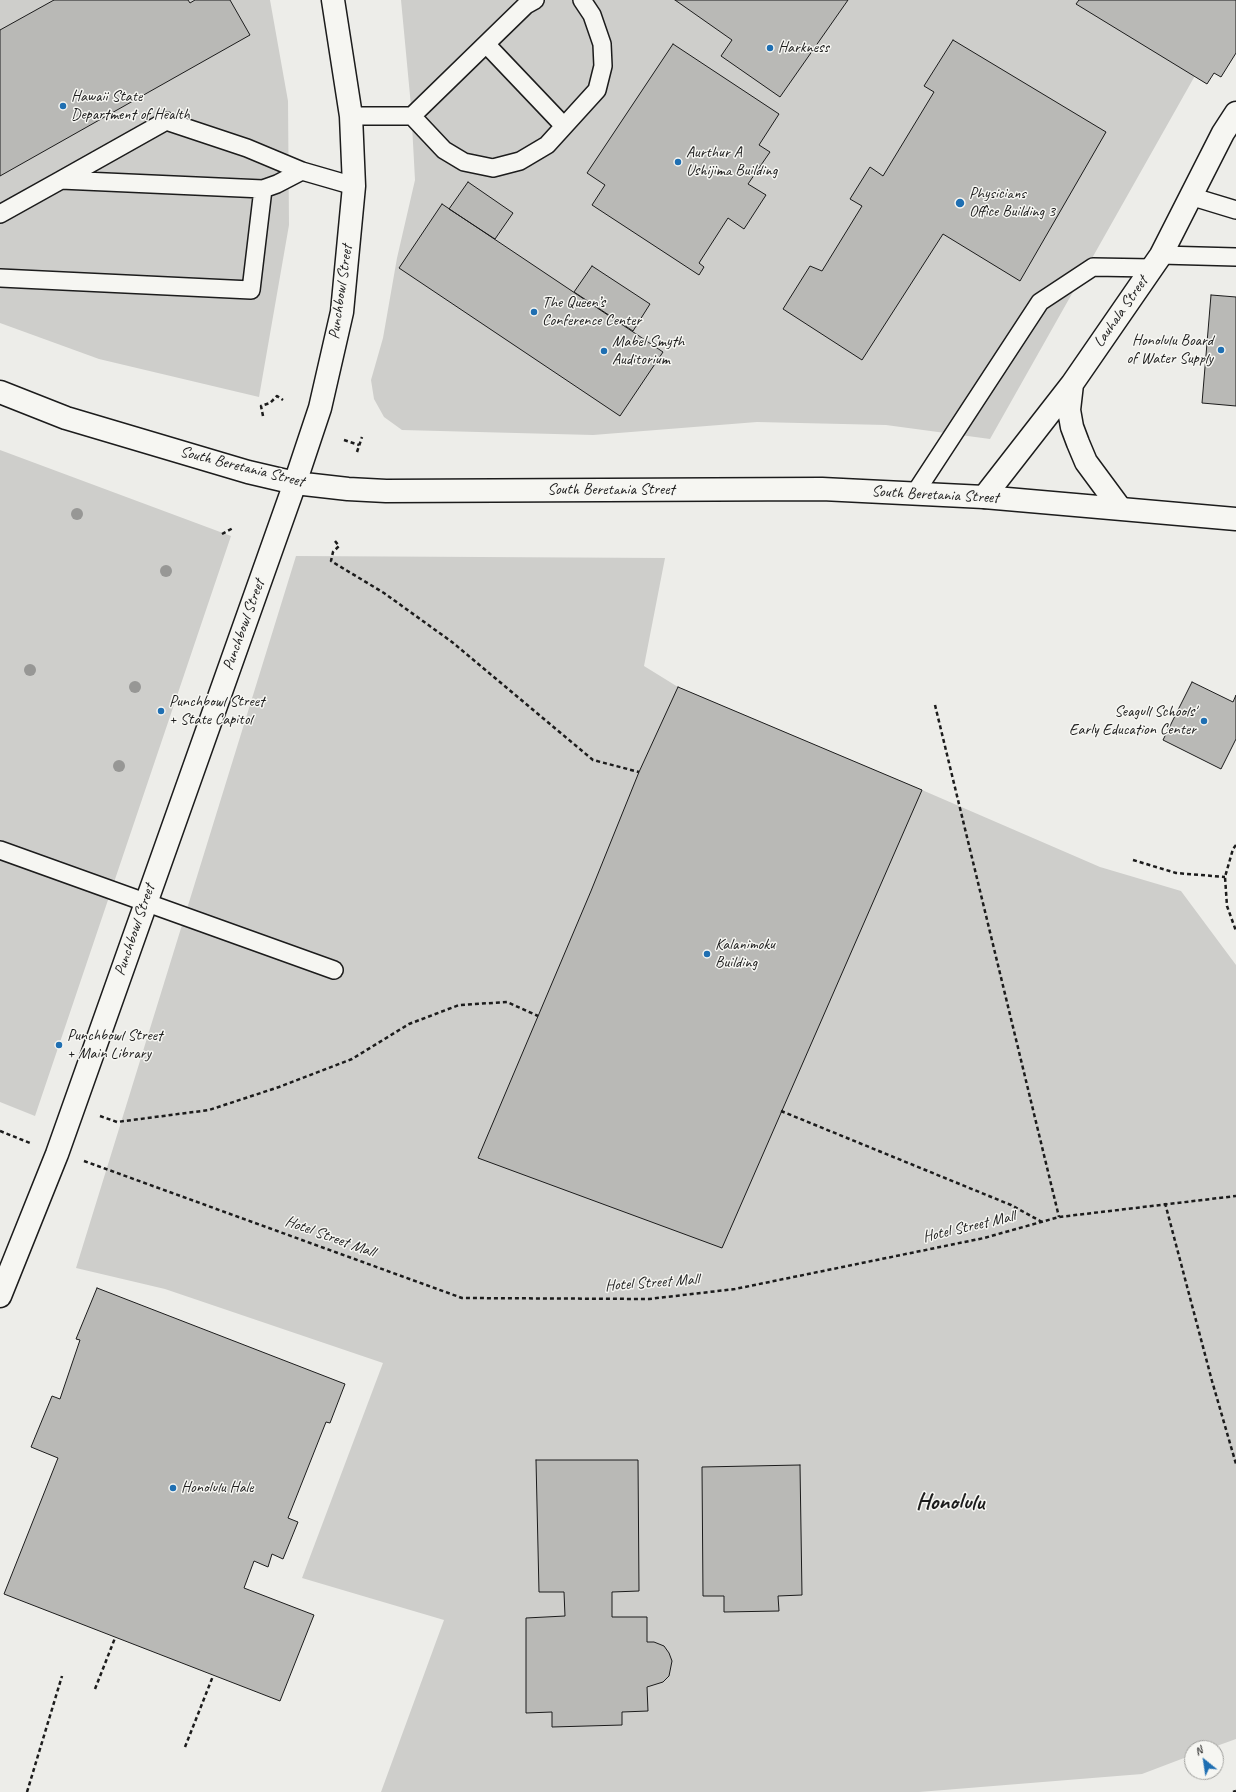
<!DOCTYPE html>
<meta charset="utf-8">
<style>
body{margin:0}
#map{position:relative;width:1236px;height:1792px;overflow:hidden;background:#edede9;font-family:Caveat,sans-serif}
canvas{display:block}
.north{position:absolute;left:1184px;top:1740px;width:40px;height:40px;box-sizing:border-box;background:#f6f6f2;border:1px solid #9f9f9c;border-radius:50%;rotate:330deg;font-size:11px;font-weight:700;line-height:16px;text-align:center;color:#1c1c1c}
.north::after{content:'';display:block;margin:auto;width:14px;height:18px;background:#1f6fb2;clip-path:polygon(50% 0,100% 100%,50% 72%,0 100%)}
</style>
<div id="map">
<canvas width="1236" height="1792"></canvas>
<div class="north">N</div>
</div>
<script>
const ctx = document.querySelector('canvas').getContext('2d');
ctx.lineJoin = 'round';
function paint(path, color) { ctx.fillStyle = color; ctx.fill(path, 'evenodd'); }
const shape = rows => new Path2D(rows.map(r => 'M' + r).join(''));
function trace(path, color, width, dash) { ctx.strokeStyle = color; ctx.lineWidth = width; ctx.lineCap = dash ? 'butt' : 'round'; ctx.setLineDash(dash || []); ctx.stroke(path); }
function write(font, color, halo, rows, align = 'center') {
  ctx.font = font + ' Caveat,sans-serif'; ctx.lineWidth = 3; ctx.setLineDash([]); ctx.textBaseline = 'middle'; ctx.strokeStyle = halo; ctx.fillStyle = color; for (const [text, x, y, turn = 0] of rows) {
    ctx.save(); ctx.translate(x, y); ctx.rotate((+turn || 0) * Math.PI / 180); ctx.textAlign = isNaN(turn) ? turn : align; if (halo) ctx.strokeText(text, 0, 0); ctx.fillText(text, 0, 0); ctx.restore();
  }
}
const green = shape([
 [0,0,270,0,288,101,289,225,259,397,99,359,0,323],
 [401,0,1236,0,1236,3,990,439,886,425,757,422,593,435,402,430,384,417,374,399,371,380,383,338,397,258,415,180,411,106],
 [0,450,231,536,35,1116,0,1102],
 [296,556,665,558,644,666,678,687,922,790,1100,867,1181,891,1236,965,1236,1739,1211,1748,1192,1748,1192,1755,1142,1774,919,1792,381,1792,444,1620,302,1578,383,1363,165,1289,76,1268]
]);
const building = shape([
 [54,0,188,0,190,3,195,0,230,0,250,35,0,176,0,30,54,0],
 [675,0,848,0,780,97,721,56,732,40,675,0],
 [1079,0,1236,0,1236,53,1221,77,1214,73,1207,84,1076,4,1079,0],
 [953,40,1106,132,1020,281,943,234,862,360,783,309,810,266,822,271,862,206,850,199,870,167,883,176,934,92,924,86,953,40],
 [673,44,779,114,759,145,770,152,748,184,766,195,744,229,728,218,699,263,704,267,699,275,592,205,605,185,587,173,673,44],
 [468,182,513,213,495,239,449,209,468,182],
 [442,204,663,352,620,416,399,268,442,204],
 [592,266,650,304,633,331,574,292,592,266],
 [1211,295,1236,297,1236,406,1202,403,1211,295],
 [1192,682,1233,702,1236,695,1236,739,1221,769,1163,740,1192,682],
 [678,687,922,790,722,1248,478,1158,591,891,639,772,678,687],
 [97,1288,345,1384,330,1423,326,1422,288,1518,298,1522,283,1559,272,1554,268,1567,254,1561,244,1588,314,1615,280,1701,4,1594,58,1458,31,1447,52,1396,60,1399,80,1340,76,1339,97,1288],
 [536,1460,638,1460,639,1591,612,1592,612,1617,647,1617,647,1642,654,1642,664,1646,669,1653,672,1661,669,1676,663,1682,647,1687,648,1711,622,1712,622,1725,552,1727,552,1712,526,1713,526,1618,565,1616,564,1592,539,1592,536,1460],
 [800,1465,802,1595,778,1596,779,1611,724,1612,724,1596,703,1596,702,1467,800,1465]
]);
const path = shape([
 [263,416,261,406,270,403,277,396,283,400],
 [344,440,359,445],
 [357,452,362,437],
 [222,534,233,528],
 [335,541,339,546,333,552,331,561,384,593,452,642,593,760,639,772],
 [935,705,1059,1217],
 [1236,845,1233,849,1225,877,1227,906,1236,931],
 [1133,860,1176,873,1225,877],
 [781,1111,1011,1205,1042,1222],
 [100,1116,117,1122,209,1110,279,1087,352,1059,409,1024,459,1005,507,1002,538,1016],
 [0,1131,30,1143],
 [84,1161,462,1298,649,1299,735,1289,984,1238,1059,1217,1236,1196],
 [1165,1203,1212,1381,1236,1464],
 [95,1689,115,1638],
 [185,1747,213,1676],
 [27,1792,62,1676],
 [1233,1792,1236,1791]
]);
const service = shape([
 [486,44,564,126],
 [351,116,412,116,526,5,535,0],
 [412,116,444,150,464,162,493,168,520,161,547,145,597,90,603,66,602,44,592,15,582,0],
 [61,180,166,121,247,148,302,171,354,186],
 [1190,196,1236,210],
 [0,214,61,180,263,189,277,184,302,171],
 [1161,255,1236,257],
 [0,278,251,290,263,189],
 [915,493,1040,302,1093,267,1152,268],
 [0,850,334,970]
]);
const minor = shape([
 [1072,384,1069,410,1072,427,1078,443,1086,462,1120,508],
 [984,497,1072,384,1152,268,1161,255,1223,133,1236,113]
]);
const primary = shape([
 [0,392,66,418,248,472,295,483,348,489,386,491,822,489,984,497,1236,519],
 [0,1296,57,1154,295,483,320,408,342,312,354,186,351,116,333,0]
]);
const trees = [
 [77,514],
 [166,571],
 [30,670],
 [135,687],
 [119,766]
];
const markers = [
 [770,48,4,"#1f6fb2"],
 [63,106,4,"#1f6fb2"],
 [678,162,4,"#1f6fb2"],
 [960,203,5,"#1f6fb2"],
 [534,312,4,"#1f6fb2"],
 [1221,350,4,"#1f6fb2"],
 [604,351,4,"#1f6fb2"],
 [161,711,4,"#1f6fb2"],
 [1204,721,4,"#1f6fb2"],
 [707,954,4,"#1f6fb2"],
 [59,1045,4,"#1f6fb2"],
 [173,1488,4,"#1f6fb2"]
];
const poiNames = [
 ["Harkness",778,48],
 ["Hawaii State",71,97],
 ["Department of Health",71,115],
 ["Aurthur A",686,153],
 ["Ushijima Building",686,171],
 ["Physicians",969,194],
 ["Office Building 3",969,212],
 ["The Queen’s",542,303],
 ["Conference Center",542,321],
 ["Honolulu Board",1213,341,"right"],
 ["of Water Supply",1213,359,"right"],
 ["Mabel Smyth",612,342],
 ["Auditorium",612,360],
 ["Punchbowl Street",169,702],
 ["+ State Capitol",169,720],
 ["Seagull Schools'",1196,712,"right"],
 ["Early Education Center",1196,730,"right"],
 ["Kalanimoku",715,945],
 ["Building",715,963],
 ["Punchbowl Street",67,1036],
 ["+ Main Library",67,1054],
 ["Honolulu Hale",181,1488]
];
const streetNames = [
 ["Punchbowl Street",341,292,-82],
 ["Lauhala Street",1121,312,-55],
 ["South Beretania Street",242,467,14],
 ["South Beretania Street",611,490],
 ["South Beretania Street",935,495,3],
 ["Punchbowl Street",244,625,-70],
 ["Punchbowl Street",135,930,-71],
 ["Hotel Street Mall",969,1227,-13],
 ["Hotel Street Mall",330,1237,20],
 ["Hotel Street Mall",652,1283,-4]
];
const townNames = [
 ["Honolulu",950,1503]
];
paint(green, '#cececb');
paint(building, '#b9b9b6');
trace(building, '#1c1c1c', 1);
trace(service, '#1c1c1c', 20);
trace(minor, '#1c1c1c', 25);
trace(primary, '#1c1c1c', 25);
trace(path, '#1c1c1c', 2.5, [4, 3]);
trace(service, '#f6f6f2', 17);
trace(minor, '#f6f6f2', 22);
trace(primary, '#f6f6f2', 22);
ctx.fillStyle = '#979795';
for (const [x, y] of trees) { ctx.beginPath(); ctx.arc(x, y, 6, 0, 2 * Math.PI); ctx.fill(); }
for (const [x, y, r, color] of markers) { const dot = new Path2D(); dot.arc(x, y, r, 0, 2 * Math.PI); ctx.fillStyle = color; ctx.fill(dot); trace(dot, '#f6f6f2', 1.5); }
write('16px', '#1c1c1c', '#f6f6f2', poiNames, 'left');
write('16px', '#1c1c1c', '#f6f6f2', streetNames);
write('bold 24px', '#1c1c1c', '#f6f6f2', townNames);
</script>
